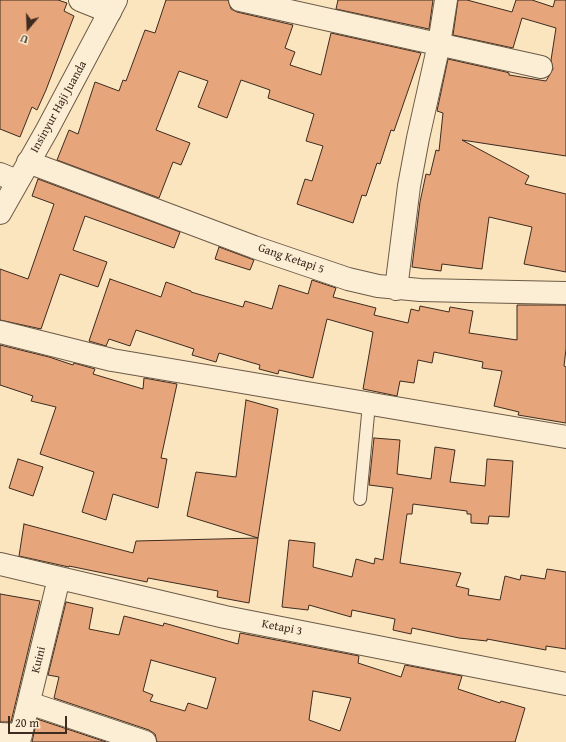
<!DOCTYPE html>
<style>
body{margin:0}
#map{position:relative;width:566px;height:742px;overflow:hidden;background:#fbe5bf;font-family:"Gentium Book Plus",serif}
canvas{display:block}
.north{position:absolute;left:8px;top:8px;width:40px;height:40px;-webkit-text-stroke:3px #fceed5;paint-order:stroke;rotate:199deg;font-size:11px;font-weight:700;line-height:16px;text-align:center;color:#3d2b1f}
.north::after{content:'';display:block;margin:auto;width:14px;height:18px;background:#3d2b1f;clip-path:polygon(50% 0,100% 100%,50% 72%,0 100%)}
.scale{position:absolute;left:8px;top:716px;width:59px;height:18px;box-sizing:border-box;border:2px solid #3d2b1f;border-top:0;padding-left:5px;font-size:12px;line-height:14px;white-space:nowrap;color:#3d2b1f;-webkit-text-stroke:3px #fceed5;paint-order:stroke}
</style>
<div id="map">
<canvas width="566" height="742"></canvas>
<div class="north">U</div>
<div class="scale">20 m</div>
</div>
<script>
const ctx = document.querySelector('canvas').getContext('2d');
ctx.lineJoin = 'round';
function paint(path, color) { ctx.fillStyle = color; ctx.fill(path, 'evenodd'); }
const shape = rows => new Path2D(rows.map(r => 'M' + r).join(''));
function trace(path, color, width, dash) { ctx.strokeStyle = color; ctx.lineWidth = width; ctx.lineCap = dash ? 'butt' : 'round'; ctx.setLineDash(dash || []); ctx.stroke(path); }
function write(font, color, halo, rows, align = 'center') {
  ctx.font = font + ' "Gentium Book Plus",serif'; ctx.lineWidth = 3; ctx.setLineDash([]); ctx.textBaseline = 'middle'; ctx.strokeStyle = halo; ctx.fillStyle = color; for (const [text, x, y, turn = 0] of rows) {
    ctx.save(); ctx.translate(x, y); ctx.rotate((+turn || 0) * Math.PI / 180); ctx.textAlign = isNaN(turn) ? turn : align; if (halo) ctx.strokeText(text, 0, 0); ctx.fillText(text, 0, 0); ctx.restore();
  }
}
const building = shape([
 [0,0,58,0,67,3,64,11,74,16,46,90,37,110,32,107,20,137,0,129,0,0],
 [166,0,228,0,231,9,237,12,293,25,285,48,295,52,290,65,321,75,331,33,421,53,394,131,391,130,380,164,377,163,366,196,362,195,353,223,297,204,305,179,312,181,323,146,306,141,314,114,268,98,270,90,241,80,227,118,198,107,208,81,179,71,156,130,190,143,181,165,173,162,159,198,57,160,69,130,78,134,95,82,119,91,123,80,126,81,145,30,155,33,166,0],
 [338,0,433,0,429,29,336,9,338,0],
 [458,0,467,0,512,12,516,0,532,0,553,7,555,0,566,0,566,156,462,140,529,176,525,184,566,194,566,272,524,264,532,227,489,217,482,269,442,264,441,271,412,267,420,202,426,174,430,175,436,150,439,151,443,113,437,111,448,59,506,72,509,73,509,75,546,81,553,69,551,60,556,28,522,18,513,48,453,35,458,0],
 [38,179,180,232,174,248,85,216,73,250,107,262,98,287,60,274,41,329,0,320,0,269,28,279,54,204,32,196,38,179],
 [219,247,254,260,250,270,215,259,219,247],
 [110,279,161,297,166,282,191,291,191,292,243,307,245,301,272,309,279,285,308,294,312,280,336,288,333,297,376,308,374,315,408,323,411,309,419,311,420,306,449,312,450,307,473,311,469,333,517,340,517,305,566,305,566,349,564,366,566,367,566,423,518,415,519,412,494,406,502,371,482,368,483,362,434,352,432,363,418,360,414,383,400,381,397,396,363,389,373,332,327,319,313,378,279,370,278,374,259,369,260,365,219,353,216,362,192,355,194,349,136,330,130,346,109,339,106,346,89,341,110,279],
 [0,345,49,357,73,365,74,363,95,369,93,374,143,389,144,378,177,384,161,458,167,459,158,508,113,494,106,520,82,512,94,472,40,454,56,407,31,401,33,396,0,385,0,345],
 [246,400,278,409,258,538,187,516,196,472,236,477,246,400],
 [374,438,400,440,397,474,431,479,435,447,455,450,450,482,485,486,487,459,513,461,509,517,489,516,488,524,471,523,471,514,467,514,467,511,413,504,412,514,407,514,400,563,461,573,456,586,469,589,468,595,500,600,505,576,520,580,521,575,545,579,547,569,566,572,566,649,546,646,546,650,487,639,487,641,459,638,412,628,411,634,393,630,395,619,352,610,351,617,309,605,308,610,282,607,289,540,315,543,313,567,352,577,356,559,374,564,375,558,383,560,393,488,369,485,374,438],
 [18,459,43,467,33,496,9,488,18,459],
 [24,524,133,553,136,541,258,538,249,603,217,597,218,591,148,578,147,582,69,566,69,567,19,556,24,524],
 [0,594,40,601,11,722,0,722,0,594],
 [66,602,93,608,89,629,119,635,124,616,163,626,164,623,238,644,240,633,359,656,358,663,401,677,405,665,462,676,458,689,500,703,501,701,525,708,515,742,157,742,155,734,149,730,54,698,59,677,48,675,66,602],
 [151,660,216,678,207,709,188,703,185,711,150,701,153,695,143,691,151,660],
 [313,691,351,698,340,731,309,720,313,691],
 [37,719,106,742,32,742,37,719]
]);
const service = shape([
 [360,499,369,404]
]);
const minor = shape([
 [80,0,110,12],
 [240,0,541,67],
 [28,162,254,247,348,279,378,286,420,290,566,293],
 [0,174,17,181],
 [396,289,409,186,418,138,439,44,446,0],
 [0,332,112,360,566,437],
 [0,564,225,617,566,684],
 [29,703,145,742],
 [0,734,21,735],
 [19,742,59,578]
]);
const tertiary = shape([
 [0,213,47,130,116,0]
]);
const streetNames = [
 ["Insinyur Haji Juanda",59,107,-61],
 ["Gang Ketapi 5",291,259,19],
 ["Ketapi 3",282,628,11],
 ["Kuini",39,660,-76]
];
paint(building, '#e6a57b');
trace(building, '#3d2b1f', 1);
trace(service, '#6c5a47', 14);
trace(minor, '#6c5a47', 24);
trace(tertiary, '#6c5a47', 24);
trace(service, '#fceed5', 12);
trace(minor, '#fceed5', 22);
trace(tertiary, '#fceed5', 22);
write('12px', '#3d2b1f', '#fceed5', streetNames);
</script>
